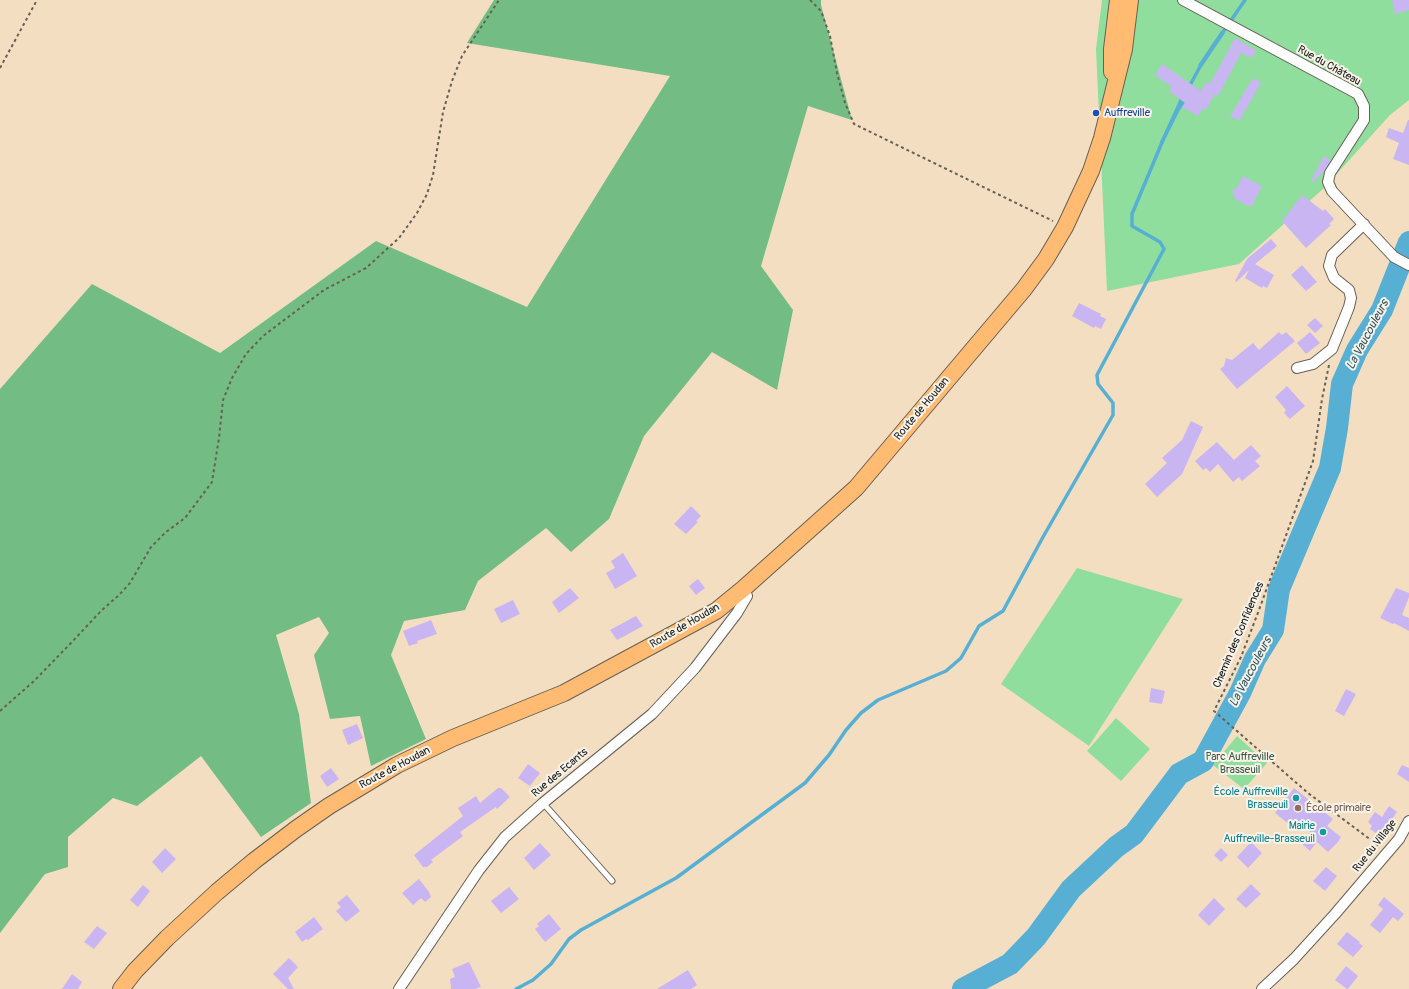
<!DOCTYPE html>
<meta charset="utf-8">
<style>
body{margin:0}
canvas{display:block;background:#f3dec1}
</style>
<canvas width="1409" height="989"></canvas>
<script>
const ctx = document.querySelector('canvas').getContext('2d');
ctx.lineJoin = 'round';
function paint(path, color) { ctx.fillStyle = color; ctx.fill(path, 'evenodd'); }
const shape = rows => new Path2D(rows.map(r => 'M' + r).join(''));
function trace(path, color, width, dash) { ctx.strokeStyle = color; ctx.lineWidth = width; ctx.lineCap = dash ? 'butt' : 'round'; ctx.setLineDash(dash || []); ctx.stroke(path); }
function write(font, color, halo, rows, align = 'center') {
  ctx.font = font + ' Pangolin,sans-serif'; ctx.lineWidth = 4; ctx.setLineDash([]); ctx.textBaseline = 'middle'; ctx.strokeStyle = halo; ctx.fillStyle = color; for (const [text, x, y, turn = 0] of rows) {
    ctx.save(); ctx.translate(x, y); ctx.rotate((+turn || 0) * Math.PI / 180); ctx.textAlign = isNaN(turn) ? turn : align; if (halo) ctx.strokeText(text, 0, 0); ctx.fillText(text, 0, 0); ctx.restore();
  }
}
const green = shape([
 [1102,0,1409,0,1409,100,1390,115,1323,189,1239,264,1107,291,1096,49],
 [1077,568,1183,599,1089,746,1001,684],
 [1116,718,1150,749,1121,781,1087,751],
 [1237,736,1267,763,1244,789,1213,765]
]);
const forest = shape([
 [494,0,821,0,821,5,852,120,808,106,761,266,793,310,777,390,712,352,644,436,609,519,571,552,546,528,478,581,465,610,404,621,391,655,426,739,371,766,360,716,330,719,314,655,329,633,319,617,276,635,299,714,311,803,261,837,201,756,137,806,113,798,68,837,68,867,45,874,0,933,0,389,92,284,220,353,376,241,527,307,670,76,467,43]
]);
const water = shape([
 [1221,31,1225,33,1202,67,1198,65],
 [1182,94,1188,98,1180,110,1163,144,1160,142]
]);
const stream = shape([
 [1221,35,1245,0],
 [1189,87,1202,63],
 [516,989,533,980,551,964,569,939,581,930,676,878,805,783,829,755,846,730,861,713,878,700,946,671,961,658,979,626,1003,611,1043,537,1113,415,1113,403,1098,384,1097,375,1164,249,1160,242,1132,226,1132,214,1163,140]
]);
const river = shape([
 [963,989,1010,964,1036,937,1071,889,1116,847,1134,834,1179,774,1203,761,1240,693,1255,659,1273,630,1279,589,1330,468,1337,428,1342,384,1357,350,1382,310,1409,242]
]);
const building = shape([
 [1392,0,1409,0,1409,10,1395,14],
 [1235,38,1256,50,1252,58,1241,53,1218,96,1215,94,1206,110,1203,108,1198,116,1182,107,1185,103,1169,91,1172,87,1155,75,1162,64,1201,91,1206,82,1210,84],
 [1253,78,1261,83,1239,121,1230,116],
 [1408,120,1409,120,1409,165,1393,159,1399,143,1386,137,1389,128,1403,133],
 [1324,156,1331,160,1324,171,1313,182,1311,181],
 [1243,176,1262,186,1252,206,1248,206,1235,199,1232,190,1236,189],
 [1302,195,1323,211,1325,209,1334,219,1329,224,1331,225,1306,248,1282,221],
 [1271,239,1277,246,1255,264,1274,275,1267,288,1263,286,1262,288,1245,278,1249,270,1236,282,1235,281,1247,259],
 [1302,265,1317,282,1306,291,1291,275],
 [1079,303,1101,314,1100,316,1106,319,1101,329,1095,326,1094,328,1072,316],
 [1315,318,1323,326,1315,333,1307,325],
 [1279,332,1282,335,1286,332,1295,341,1237,389,1220,369,1224,366,1226,358,1232,360,1253,343,1259,350],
 [1310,332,1320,343,1306,354,1297,343],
 [1287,386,1305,406,1290,419,1284,413,1286,410,1275,397],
 [1191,421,1203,427,1182,474,1157,497,1145,484,1167,463,1162,458,1182,440],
 [1217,442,1234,460,1251,445,1261,456,1255,461,1260,466,1242,481,1239,477,1233,482,1218,464,1210,472,1206,468,1203,470,1195,461],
 [691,506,701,516,696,521,698,522,686,534,674,524],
 [623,553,637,576,615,589,606,573,615,568,611,561],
 [698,579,705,588,696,595,689,586],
 [570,588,579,598,559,613,552,602],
 [1396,588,1409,593,1409,597,1402,615,1409,618,1409,631,1394,623,1393,624,1380,618],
 [513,600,520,614,501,623,494,609],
 [636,616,643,626,617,640,610,630],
 [431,620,437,634,417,641,418,643,409,646,403,631],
 [1151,688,1165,691,1162,704,1149,702],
 [1346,689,1356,694,1344,716,1335,711],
 [357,724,363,738,348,745,342,730],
 [528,764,540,773,530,786,518,778],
 [1402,765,1409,768,1409,782,1397,774],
 [331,768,339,779,327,787,320,776],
 [498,788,501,788,510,797,497,809,496,807,460,832,463,836,431,860,433,862,427,867,423,867,414,855,463,816,458,808,476,796,480,803],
 [1294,788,1333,819,1327,826,1341,837,1338,842,1328,852,1317,842,1310,851,1301,843,1310,832,1295,819,1290,825,1275,813],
 [1389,806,1397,812,1380,836,1370,829,1372,826,1368,822,1375,812,1382,817],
 [1251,842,1262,853,1248,868,1237,857],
 [540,843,551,855,534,870,524,858],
 [165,848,176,859,162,873,152,862],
 [1221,848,1228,855,1221,862,1214,855],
 [1326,867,1337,876,1325,891,1313,881],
 [419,879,429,892,431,897,425,902,421,898,413,905,402,893],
 [1251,884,1261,894,1246,908,1236,899],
 [143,885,150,891,138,907,130,900],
 [509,887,519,899,501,913,491,901],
 [347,895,360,911,346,922,336,911,341,907,337,903],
 [1384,897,1404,914,1398,921,1393,917,1380,933,1370,925,1383,909,1378,905],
 [1214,898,1225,909,1209,926,1198,915],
 [549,914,561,929,545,942,535,929,539,926,537,924],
 [314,917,323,929,308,940,306,939,302,942,295,932],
 [97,926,107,933,94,949,84,942],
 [1347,932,1360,942,1359,943,1363,946,1353,957,1337,944],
 [289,958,298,967,288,978,294,989,288,989,273,974],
 [469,962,481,987,475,989,451,989,450,979,455,977,452,969],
 [1346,966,1358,976,1348,989,1347,989,1335,980],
 [688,970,697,985,691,989,657,989],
 [72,974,82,982,78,989,62,989]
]);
const path = shape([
 [810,0,821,11,830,36,837,73,845,103,854,124,1053,221],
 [0,68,37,0],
 [1329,365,1322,399,1313,461,1259,610,1241,657,1214,711,1308,793,1379,846],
 [0,711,34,681,70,644,101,611,119,595,130,583,151,547,166,532,185,518,212,482,219,438,223,400,232,378,246,354,263,336,324,290,366,268,399,238,417,213,427,194,433,175,443,112,452,81,462,56,499,0]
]);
const lane = shape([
 [543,803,612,881]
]);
const street = shape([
 [1183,0,1358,94,1364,106,1364,120,1330,173,1328,182,1332,191,1394,257,1409,265],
 [1297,368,1313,364,1332,349,1349,307,1351,298,1349,290,1334,278,1329,266,1332,255,1364,224],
 [399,989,479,870,505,837,543,803,652,714,695,668,737,613,747,596,743,589],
 [1262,989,1294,959,1335,914,1399,839,1409,821]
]);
const primary = shape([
 [1112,72,1112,49,1118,0],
 [121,989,135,971,167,938,217,892,254,861,296,829,329,806,397,765,453,738,564,693,716,611,743,589,856,488,1024,289,1046,259,1065,227,1091,171,1102,138,1124,49,1130,0]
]);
const markers = [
 [1096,113,4,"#1a4fb4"],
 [1296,798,4,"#0f9aa8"],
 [1298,808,4,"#8d6e63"],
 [1323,832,4,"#0f9aa8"]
];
const streetNames = [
 ["Rue du Château",1329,66,29],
 ["Route de Houdan",922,409,-50],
 ["Route de Houdan",685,626,-30],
 ["Chemin des Confidences",1239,635,-67],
 ["Route de Houdan",395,768,-28],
 ["Rue des Ecants",560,773,-40],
 ["Rue du Village",1375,846,-52]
];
const transitNames = [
 ["Auffreville",1104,113]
];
const parkNames = [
 ["Parc Auffreville",1240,757],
 ["Brasseuil",1240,770]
];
const cultureNames = [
 ["École Auffreville",1288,792],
 ["Brasseuil",1288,805],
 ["Mairie",1315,826],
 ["Auffreville-Brasseuil",1315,839]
];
const educationNames = [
 ["École primaire",1306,808]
];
const waterNames = [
 ["La Vaucouleurs",1368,335,-62],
 ["La Vaucouleurs",1251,672,-62]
];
paint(green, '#8fde9d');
paint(forest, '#73bd84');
paint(water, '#57b0d4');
trace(stream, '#57b0d4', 3.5);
trace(river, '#57b0d4', 22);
paint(building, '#c9b5f2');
trace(lane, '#676056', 7);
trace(street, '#676056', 12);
trace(primary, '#676056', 18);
trace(path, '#676056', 2, [3, 3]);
trace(lane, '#fff', 5);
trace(street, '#fff', 10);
trace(primary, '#ffbb71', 16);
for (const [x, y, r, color] of markers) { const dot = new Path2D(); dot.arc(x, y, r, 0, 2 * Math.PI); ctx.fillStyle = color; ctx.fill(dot); trace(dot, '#f7f3e8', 1.5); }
write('11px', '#1c1c1c', '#f7f3e8', streetNames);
write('11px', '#164399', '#f7f3e8', transitNames, 'left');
write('11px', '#3e5643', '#f7f3e8', parkNames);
write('11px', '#0d838f', '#f7f3e8', cultureNames, 'right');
write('11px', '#785e54', '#f7f3e8', educationNames, 'left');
write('italic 12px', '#345766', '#f7f3e8', waterNames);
</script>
